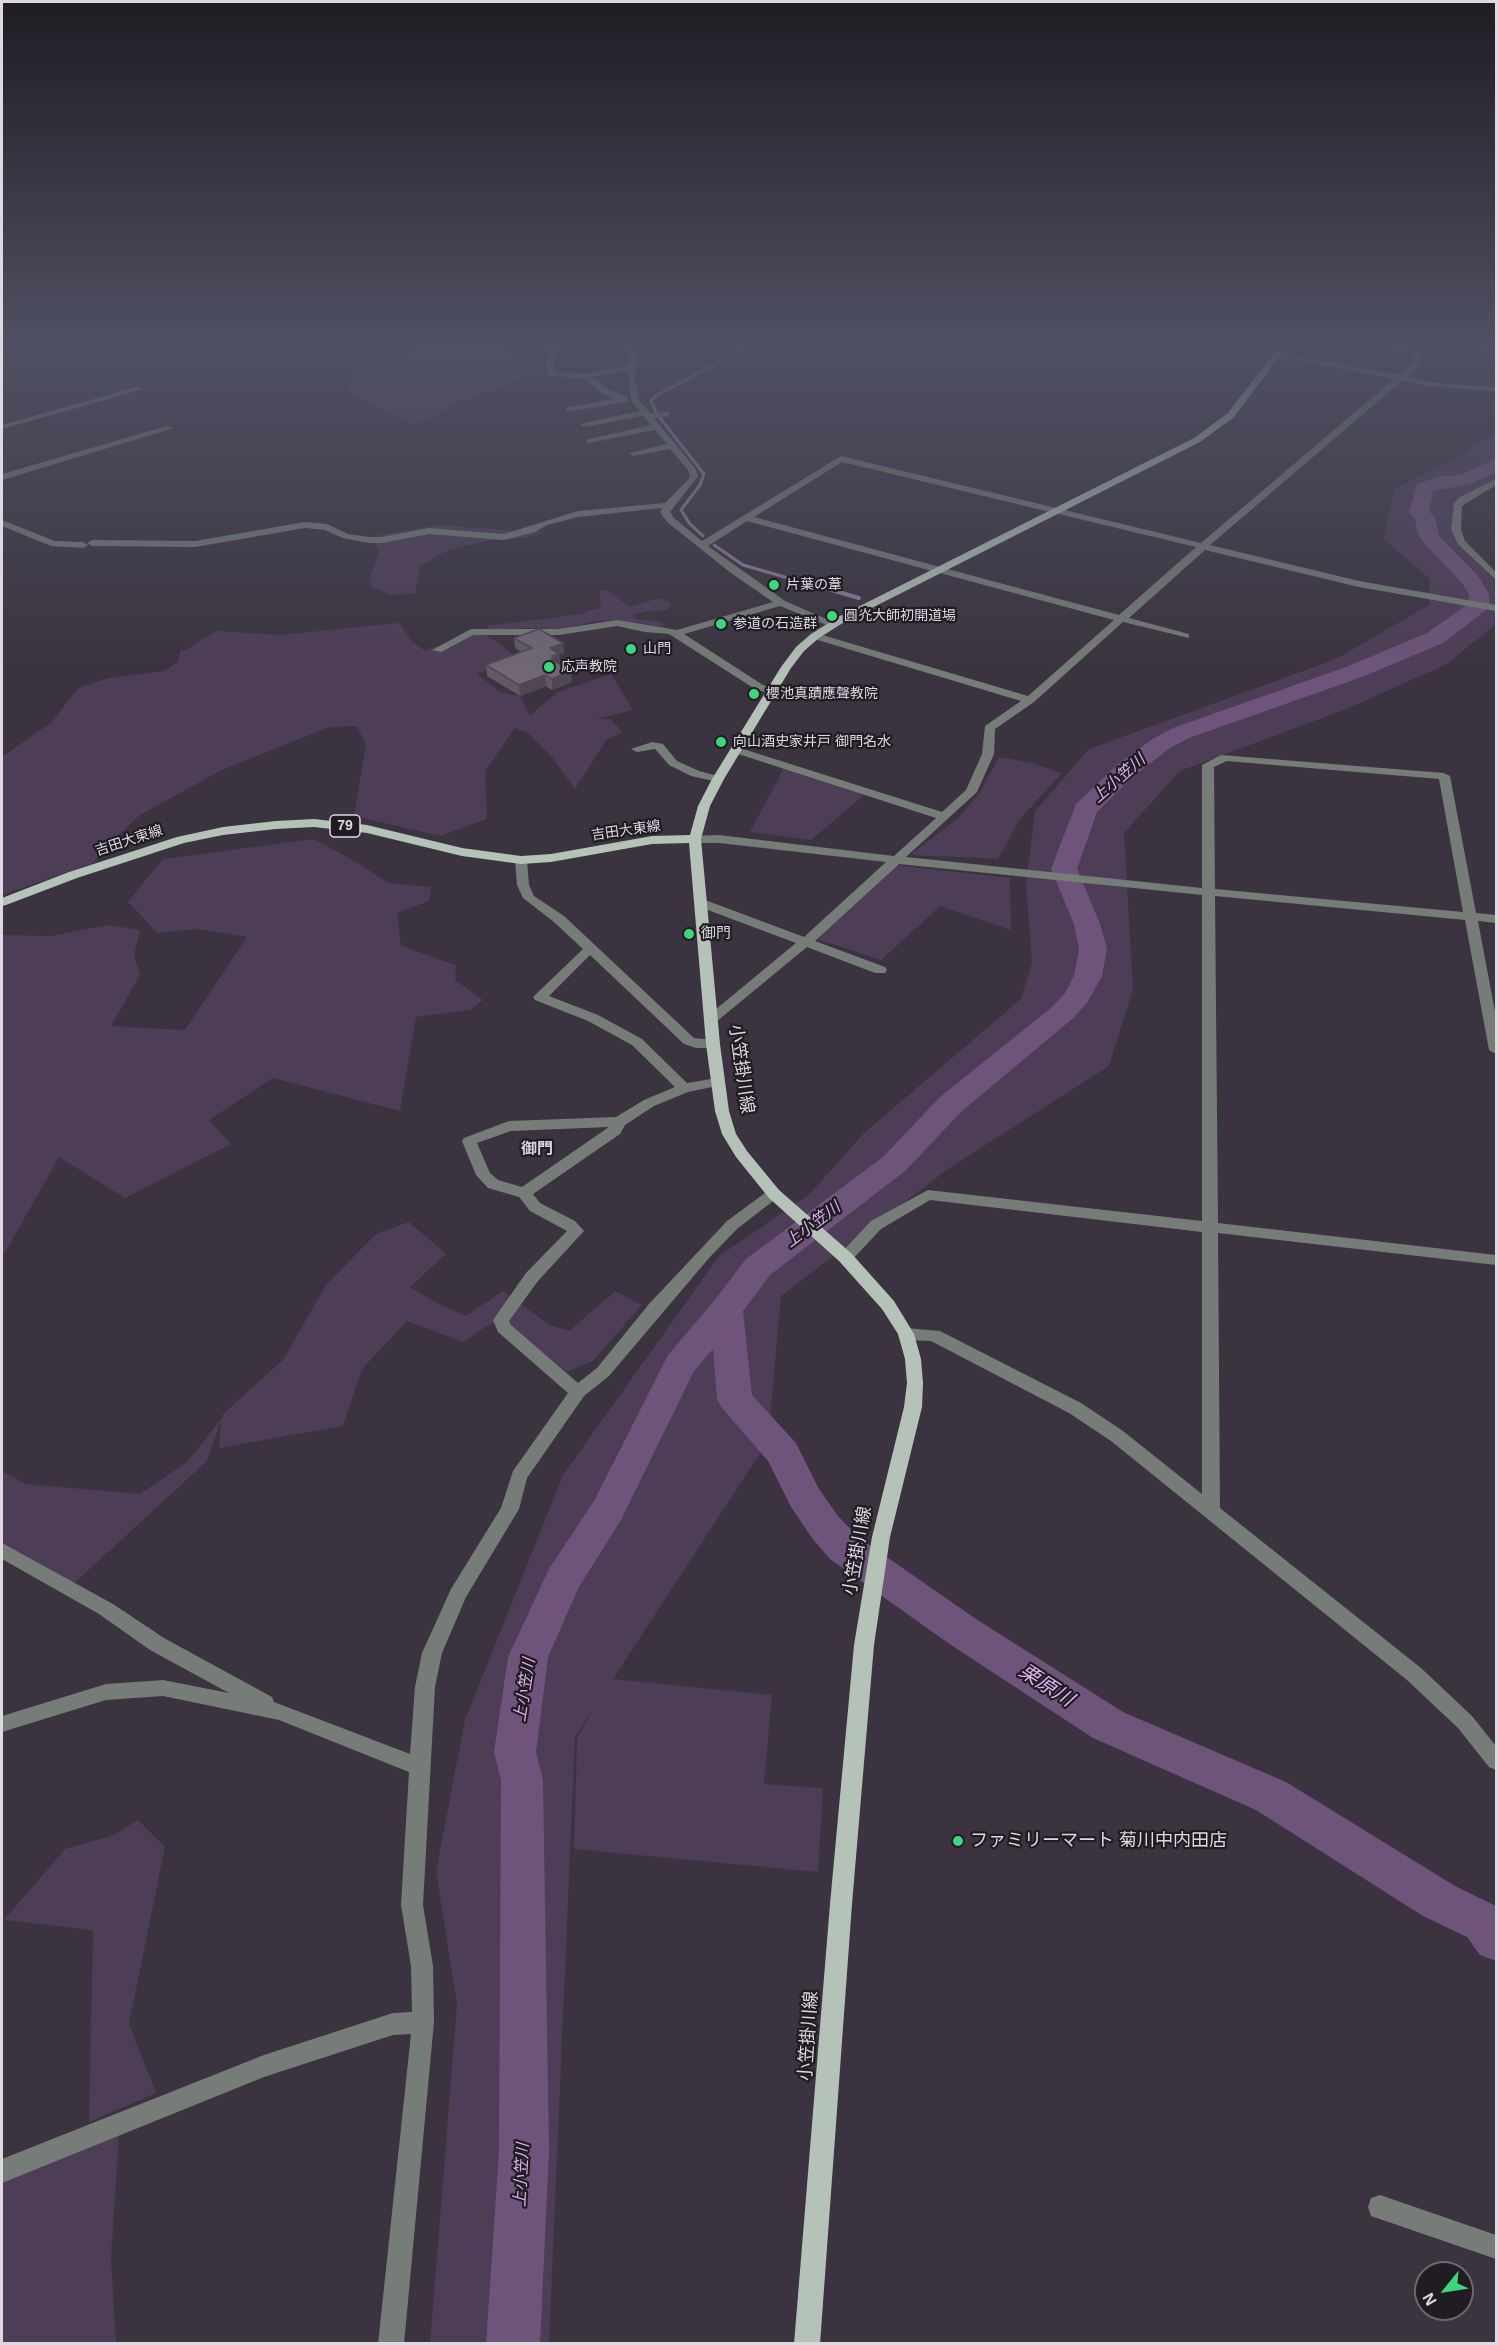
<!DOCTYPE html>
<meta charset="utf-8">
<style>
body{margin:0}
#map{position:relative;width:1498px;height:2345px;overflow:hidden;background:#3b333f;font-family:Helvetica,sans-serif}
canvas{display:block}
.frame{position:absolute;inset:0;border:3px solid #ded9e1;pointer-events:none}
.north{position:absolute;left:1414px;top:2261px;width:60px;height:60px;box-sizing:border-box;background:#201c22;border:2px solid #6c686e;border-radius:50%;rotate:240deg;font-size:16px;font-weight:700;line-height:24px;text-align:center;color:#ded9e1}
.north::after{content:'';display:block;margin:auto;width:21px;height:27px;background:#3bd77f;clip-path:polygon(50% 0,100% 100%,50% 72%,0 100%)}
</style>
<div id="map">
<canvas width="1498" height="2345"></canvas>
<div class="frame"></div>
<div class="north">N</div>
</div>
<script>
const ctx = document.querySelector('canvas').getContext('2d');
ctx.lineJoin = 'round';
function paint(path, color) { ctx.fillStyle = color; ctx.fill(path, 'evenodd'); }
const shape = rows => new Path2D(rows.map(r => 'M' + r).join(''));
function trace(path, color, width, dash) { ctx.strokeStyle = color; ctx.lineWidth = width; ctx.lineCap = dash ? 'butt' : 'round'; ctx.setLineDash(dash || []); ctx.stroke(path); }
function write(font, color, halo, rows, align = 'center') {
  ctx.font = font + ' Helvetica,"Noto Sans JP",sans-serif'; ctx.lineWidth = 4.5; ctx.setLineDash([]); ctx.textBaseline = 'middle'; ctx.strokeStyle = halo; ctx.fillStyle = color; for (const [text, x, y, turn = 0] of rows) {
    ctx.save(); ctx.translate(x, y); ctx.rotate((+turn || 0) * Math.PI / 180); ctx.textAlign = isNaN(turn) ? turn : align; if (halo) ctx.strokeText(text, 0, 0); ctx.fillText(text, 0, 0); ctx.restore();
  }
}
const green = shape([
 [429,349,495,349,541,372,456,403,425,421,411,425,348,391,354,370],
 [1496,432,1496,482,1455,502,1458,537,1496,582,1496,624,1447,664,1349,708,1180,771,1124,833,1133,989,1109,1066,948,1169,781,1296,768,1441,613,1679,772,1695,764,1784,823,1788,818,1872,574,1849,577,1738,598,1701,575,1737,549,2343,430,2344,457,2004,436,1871,465,1720,563,1475,719,1256,810,1194,863,1134,1021,999,1032,963,1026,884,1035,811,1089,749,1336,659,1429,605,1430,579,1384,539,1394,489,1458,457],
 [440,525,518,531,543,531,530,537,486,541,448,550,420,566,415,593,393,595,373,588,369,580,379,552,375,543,379,535],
 [599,590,607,590,630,607,659,598,672,603,667,610,647,611,632,615,637,619,662,622,664,628,615,620,592,622,563,629,527,628,486,630,488,626,582,614,587,611,601,608],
 [399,623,412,641,425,651,480,632,497,642,516,657,477,674,500,692,520,696,530,715,558,692,611,674,633,710,597,719,610,719,623,732,606,740,575,789,552,757,528,733,515,728,485,771,487,819,440,836,354,816,366,745,357,726,329,727,222,770,140,815,109,844,93,863,2,895,2,757,52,722,78,688,108,678,165,671,178,662,181,649,184,651,217,631,281,635],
 [999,757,1032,763,1062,773,1020,819,998,859,910,855,956,820,979,794],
 [784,768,864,795,811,840,750,832],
 [314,839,358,863,388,883,431,887,429,901,397,913,401,946,456,965,455,980,483,1000,470,1010,416,1017,400,1111,273,1078,209,1120,231,1144,125,1198,59,1157,2,1258,2,935,50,936,109,925,140,930,134,955,140,975,111,1026,185,1030,247,937,197,929,158,933,128,902,163,859],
 [895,865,1010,878,1011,930,940,906,881,960,817,939],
 [409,1222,446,1254,410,1287,437,1303,466,1316,503,1291,550,1325,569,1331,615,1291,642,1305,593,1361,567,1372,506,1324,490,1324,463,1342,407,1321,362,1369,343,1426,219,1448,221,1421,207,1461,68,1589,2,1557,2,1471,26,1484,140,1494,187,1462,222,1418,223,1414,283,1360,326,1285,376,1234],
 [138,1820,165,1847,129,2024,156,2093,89,2122,93,1930,4,1920,65,1849,114,1835],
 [119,2134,111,2259,116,2343,2,2343,2,2172]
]);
const streamFar1 = shape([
 [656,412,651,400,659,394,744,349],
 [660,418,704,474,700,485,681,510,690,524,703,536],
 [714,545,743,565,816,586]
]);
const stream = shape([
 [811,584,859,598]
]);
const river = shape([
 [1484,349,1496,349,1496,356,1486,352,1484,349],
 [1496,459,1496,472,1471,484,1433,491,1429,511,1435,518,1439,536,1478,576,1489,594,1490,606,1486,610,1443,643,1362,677,1189,738,1170,748,1136,774,1097,812,1077,869,1100,924,1107,949,1102,976,1087,1003,1072,1019,962,1111,905,1171,770,1275,743,1311,752,1395,796,1443,819,1489,838,1516,858,1537,976,1619,1123,1712,1286,1782,1455,1886,1496,1906,1496,1961,1480,1955,1467,1937,1423,1916,1256,1810,1093,1738,948,1643,830,1559,812,1538,791,1507,768,1461,722,1408,717,1399,713,1349,694,1371,621,1520,579,1587,548,1657,536,1752,543,1780,549,2151,540,2344,486,2344,499,2151,501,1780,494,1752,508,1657,549,1569,594,1501,668,1355,714,1301,746,1259,883,1157,940,1097,1052,1007,1065,993,1074,976,1079,949,1074,924,1051,869,1076,804,1118,764,1154,738,1173,728,1346,667,1427,633,1468,604,1469,594,1462,583,1424,543,1417,532,1415,519,1409,512,1417,484,1441,476,1460,475,1496,459]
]);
const minor = shape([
 [551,349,559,349,556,353,554,372,586,374,628,365,630,349,638,349,635,379,639,400,650,413,669,412,669,416,654,418,695,468,698,476,670,512,674,518,702,541,841,456,1201,543,1394,379,1277,356,1274,356,1274,352,1399,375,1413,363,1414,354,1385,349,1418,350,1422,352,1421,364,1407,377,1436,383,1496,387,1496,391,1436,387,1402,381,1210,545,1359,581,1496,605,1496,611,1359,587,1205,550,1129,618,1189,634,1189,638,1123,622,1034,702,995,729,994,754,977,792,906,857,1202,888,1202,765,1221,755,1444,773,1450,776,1476,913,1496,915,1496,923,1478,921,1496,1017,1496,1054,1489,1050,1465,920,1215,896,1218,1223,1496,1255,1496,1265,1218,1233,1220,1508,1421,1668,1472,1716,1496,1746,1496,1770,1489,1767,1458,1728,1407,1680,1111,1441,1069,1413,931,1341,906,1340,900,1338,898,1334,900,1330,906,1328,940,1331,1081,1403,1123,1431,1202,1494,1202,1232,930,1200,881,1229,851,1261,845,1262,839,1261,837,1257,871,1221,928,1190,1202,1221,1202,895,899,864,815,941,885,967,887,970,885,973,875,973,807,947,716,1022,711,1023,704,1019,796,943,697,906,695,903,697,900,705,900,804,937,886,862,719,843,695,843,689,839,691,836,719,835,894,856,936,818,732,752,732,748,740,748,942,812,966,790,982,754,985,726,1021,701,811,638,811,634,819,634,1028,696,1114,620,747,521,708,546,785,601,838,624,829,626,780,606,684,634,763,685,776,689,776,693,772,694,755,689,669,634,645,632,617,626,559,635,473,635,441,652,432,650,471,629,559,629,617,620,677,630,773,602,731,573,667,522,660,512,662,508,578,517,547,525,535,532,504,540,429,534,382,543,369,543,343,538,325,530,305,528,195,547,92,546,87,543,92,540,195,541,305,522,327,524,348,534,369,537,382,537,429,528,504,534,578,511,665,503,687,481,690,476,688,470,670,449,633,456,629,453,667,444,655,430,589,443,585,440,651,425,643,416,584,427,580,424,640,411,631,400,628,370,592,377,607,389,628,397,627,402,566,412,566,408,614,399,601,393,584,378,547,376,548,353,551,349],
 [842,462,1196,547,1119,615,754,517,842,462],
 [1227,761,1439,779,1463,912,1215,889,1214,767,1227,761],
 [136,387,143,389,2,429,2,425,136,387],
 [167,426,174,428,2,480,2,474,167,426],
 [1496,479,1496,485,1462,506,1461,529,1465,541,1496,572,1496,580,1458,544,1451,529,1454,503,1460,497,1496,479],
 [2,520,55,541,83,542,88,545,83,548,51,546,2,526,2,520],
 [652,742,663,744,677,761,699,771,722,777,724,779,718,782,691,776,669,765,655,749,637,752,631,749,652,742],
 [521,856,527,860,529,885,534,896,564,916,694,1038,713,1040,720,1044,713,1048,696,1048,684,1044,590,955,549,996,598,1015,642,1039,687,1083,717,1078,724,1082,722,1085,688,1092,654,1106,625,1125,620,1134,533,1194,540,1203,575,1221,584,1231,538,1281,509,1321,511,1325,578,1383,597,1368,649,1304,727,1221,769,1190,779,1190,782,1194,737,1229,709,1258,609,1376,584,1396,527,1478,519,1509,466,1597,442,1653,435,1687,423,1905,433,1966,434,2022,404,2344,378,2344,411,2034,393,2035,264,2077,2,2183,2,2159,264,2055,393,2013,412,2012,411,1966,401,1905,409,1772,279,1720,163,1696,106,1700,2,1732,2,1716,106,1684,163,1680,229,1693,150,1650,99,1614,2,1559,2,1543,113,1604,164,1638,272,1697,274,1702,410,1754,415,1687,422,1653,451,1589,501,1508,513,1471,568,1393,498,1332,493,1320,526,1273,567,1231,530,1211,519,1197,488,1188,476,1175,462,1141,464,1138,509,1121,616,1117,644,1100,675,1087,632,1045,588,1021,535,1000,533,997,583,949,554,922,523,898,517,885,515,860,521,856],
 [609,1127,522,1187,498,1180,490,1173,477,1143,511,1131,609,1127],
 [1380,2195,1496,2235,1496,2259,1371,2216,1368,2207,1371,2198,1380,2195]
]);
const major = shape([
 [1277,349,1285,349,1234,417,1200,442,846,621,819,638,804,651,791,668,724,779,710,806,701,839,720,1044,729,1111,736,1134,747,1151,779,1190,851,1253,894,1301,914,1334,921,1359,923,1383,922,1407,890,1537,874,1645,852,1904,820,2344,794,2344,830,1904,854,1645,872,1537,904,1407,907,1383,905,1359,898,1334,882,1309,839,1261,769,1198,736,1157,722,1134,715,1111,706,1044,689,843,652,844,551,862,521,864,462,856,367,833,314,827,276,829,223,835,184,843,77,878,6,905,2,906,2,898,69,872,177,837,223,827,276,821,314,819,367,825,462,848,521,856,551,854,652,836,690,835,698,806,712,779,781,667,796,647,811,634,838,617,1194,438,1228,413,1277,349]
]);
const wall = shape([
 [514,638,563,643,564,653,559,655,560,664,572,682,552,690,546,686,520,696,487,676,486,665,521,652,515,648]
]);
const shadedWall = shape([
 [563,643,564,653,559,655,560,664,556,666,550,659,550,648],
 [571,671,572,682,552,690,552,679],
 [545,675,546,686,520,696,519,685]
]);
const building = shape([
 [539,629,563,643,550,648,559,654,552,656,555,658,551,659,571,671,552,679,545,675,519,685,486,665,532,648,514,638,539,629]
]);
const markers = [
 [774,585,6,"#3bd77f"],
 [832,616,6,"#3bd77f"],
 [721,624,6,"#3bd77f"],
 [631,649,6,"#3bd77f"],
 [549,667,6,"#3bd77f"],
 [754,694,6,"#3bd77f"],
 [721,742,6,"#3bd77f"],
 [689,934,6,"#3bd77f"],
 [958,1841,6,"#3bd77f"]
];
const farPoinames = [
 ["片葉の葦",786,585],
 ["圓灮大師初開道場",844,616],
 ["参道の石造群",733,624],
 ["山門",643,649],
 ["応声教院",561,667],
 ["櫻池真蹟應聲教院",766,694],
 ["向山酒史家井戸 御門名水",733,742]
];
const shields = [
 [345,826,30]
];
const shieldNames = [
 ["79",345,826]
];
const farStreetnames = [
 ["吉田大東線",626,831,-8],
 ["吉田大東線",129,841,-18]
];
const poiNames = [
 ["御門",701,934]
];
const waterNames = [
 ["上小笠川",1119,779,-41],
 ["上小笠川",813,1225,-37],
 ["上小笠川",525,1690,-81],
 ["上小笠川",522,2175,-87]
];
const neighbourhoodNames = [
 ["御門",537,1150]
];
const nearStreetnames = [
 ["小笠掛川線",741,1069,82],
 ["小笠掛川線",858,1551,-80],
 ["小笠掛川線",809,2036,-86]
];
const nearPoinames = [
 ["ファミリーマート 菊川中内田店",970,1841]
];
const nearWaternames = [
 ["栗原川",1046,1686,33]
];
paint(green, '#4e3d56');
trace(streamFar1, '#907c99', 3);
trace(stream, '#907c99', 4);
paint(river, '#6e547a');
paint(minor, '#767c77');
paint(major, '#b4c2b7');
paint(wall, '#615965');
paint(shadedWall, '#4f4852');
paint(building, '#716775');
trace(building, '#4f4852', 1.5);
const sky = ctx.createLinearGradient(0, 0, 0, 678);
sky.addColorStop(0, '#201c23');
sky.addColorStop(0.51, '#4f5063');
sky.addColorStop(1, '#4f506300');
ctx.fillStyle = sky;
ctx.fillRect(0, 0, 1498, 678);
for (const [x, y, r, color] of markers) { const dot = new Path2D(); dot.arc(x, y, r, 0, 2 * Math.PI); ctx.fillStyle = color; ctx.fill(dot); trace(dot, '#201c22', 2); }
write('14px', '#ded9e1', '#201c22', farPoinames, 'left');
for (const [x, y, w] of shields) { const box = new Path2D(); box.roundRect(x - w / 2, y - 11, w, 22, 4.5); ctx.fillStyle = '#201c22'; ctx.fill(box); trace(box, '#ded9e1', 1.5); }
write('bold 14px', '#ded9e1', null, shieldNames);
write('14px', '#ded9e1', '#201c22', farStreetnames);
write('15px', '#ded9e1', '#201c22', poiNames, 'left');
write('italic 16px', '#deb3f2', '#201c22', waterNames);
write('bold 16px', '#dacfdf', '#201c22', neighbourhoodNames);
write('18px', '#ded9e1', '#201c22', nearStreetnames);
write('18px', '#ded9e1', '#201c22', nearPoinames, 'left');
write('italic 20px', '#deb3f2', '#201c22', nearWaternames);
</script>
